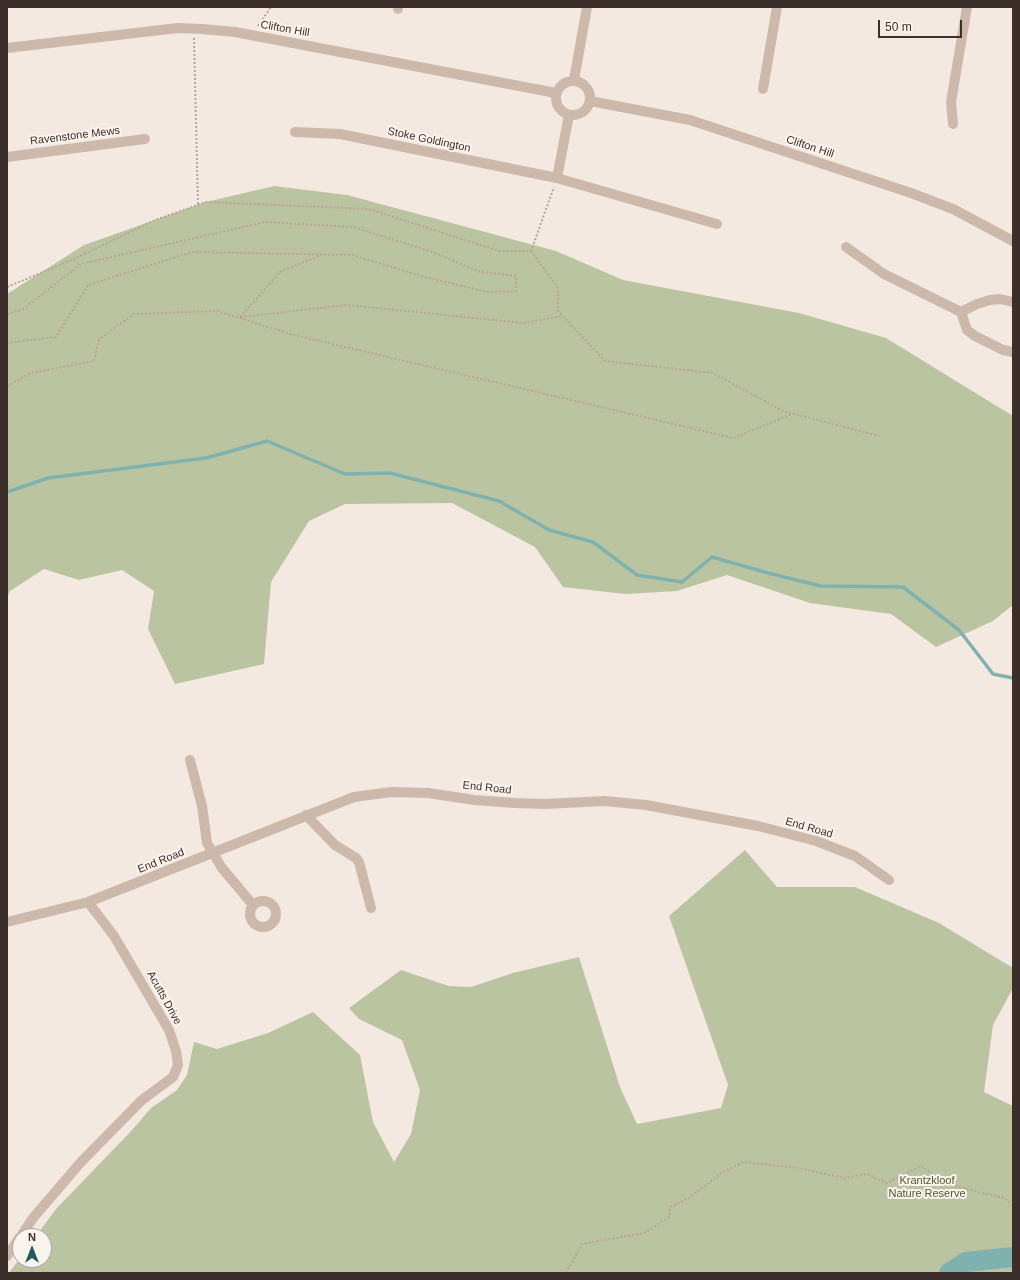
<!DOCTYPE html>
<style>
body{margin:0}
#map{position:relative;width:1020px;height:1280px;overflow:hidden;background:#f4e9e1;font-family:Arial,sans-serif}
canvas{display:block}
.frame{position:absolute;inset:0;border:8px solid #3b2e2b;pointer-events:none}
.north{position:absolute;left:12px;top:1228px;width:40px;height:40px;box-sizing:border-box;background:#fbf4ee;border:1px solid #aea5a0;border-radius:50%;rotate:0deg;font-size:11px;font-weight:700;line-height:16px;text-align:center;color:#3b2e2b}
.north::after{content:'';display:block;margin:auto;width:14px;height:18px;background:#1f5d5b;clip-path:polygon(50% 0,100% 100%,50% 72%,0 100%)}
.scale{position:absolute;left:878px;top:20px;width:84px;height:18px;box-sizing:border-box;border:2px solid #3b2e2b;border-top:0;padding-left:5px;font-size:12px;line-height:14px;white-space:nowrap;color:#3b2e2b;-webkit-text-stroke:3px #fbf4ee;paint-order:stroke}
</style>
<div id="map">
<canvas width="1020" height="1280"></canvas>
<div class="frame"></div>
<div class="north">N</div>
<div class="scale">50 m</div>
</div>
<script>
const ctx = document.querySelector('canvas').getContext('2d');
ctx.lineJoin = 'round';
function paint(path, color) { ctx.fillStyle = color; ctx.fill(path, 'evenodd'); }
const shape = rows => new Path2D(rows.map(r => 'M' + r).join(''));
function trace(path, color, width, dash) { ctx.strokeStyle = color; ctx.lineWidth = width; ctx.lineCap = dash ? 'butt' : 'round'; ctx.setLineDash(dash || []); ctx.stroke(path); }
function write(font, color, halo, rows, align = 'center') {
  ctx.font = font + ' Arial,sans-serif'; ctx.lineWidth = 4; ctx.setLineDash([]); ctx.textBaseline = 'middle'; ctx.strokeStyle = halo; ctx.fillStyle = color; for (const [text, x, y, turn = 0] of rows) {
    ctx.save(); ctx.translate(x, y); ctx.rotate((+turn || 0) * Math.PI / 180); ctx.textAlign = isNaN(turn) ? turn : align; if (halo) ctx.strokeText(text, 0, 0); ctx.fillText(text, 0, 0); ctx.restore();
  }
}
const green = shape([
 [274,186,347,195,556,251,623,280,799,313,886,338,1013,416,1013,605,993,621,936,647,891,614,810,603,727,575,677,591,625,594,563,587,535,547,452,503,345,504,309,521,271,582,264,664,175,684,148,629,154,591,122,570,79,580,44,569,10,591,7,598,7,294,84,245,206,202],
 [745,850,777,887,855,887,939,923,1013,968,1013,988,993,1025,984,1092,1013,1106,1013,1273,9,1273,20,1258,20,1260,44,1260,44,1236,36,1236,56,1209,133,1129,151,1108,177,1090,187,1075,194,1042,217,1049,268,1033,313,1012,360,1055,373,1122,394,1162,411,1134,420,1090,402,1040,359,1019,349,1008,401,970,449,986,471,987,513,973,579,957,620,1087,637,1124,721,1108,728,1085,669,916]
]);
const stream = shape([
 [7,492,48,478,206,458,267,441,345,474,390,473,499,501,549,530,593,542,637,575,682,582,712,557,768,573,821,586,903,587,959,630,993,674,1013,678]
]);
const river = shape([
 [949,1273,966,1262,1013,1257]
]);
const path = shape([
 [258,26,271,7],
 [194,38,198,205],
 [531,251,558,288,558,311,605,361,713,373,783,411,879,436],
 [7,287,72,260,155,220,206,202,369,209,499,251,531,251,554,187],
 [7,314,23,309,81,264,265,222,353,227,433,252,477,271,516,276,516,291,487,292,421,276,353,255,192,252,88,285,56,337,7,343],
 [240,317,280,272,321,255],
 [241,317,347,305,524,323,562,316],
 [7,386,31,373,94,361,99,339,134,314,217,311,294,335,733,438,792,414],
 [566,1273,582,1244,644,1233,669,1217,670,1207,689,1198,723,1172,744,1162,799,1168,843,1178,867,1174,887,1183,921,1166,945,1184,1004,1198,1013,1205],
 [995,1273,997,1273]
]);
const minor = shape([
 [398,9,398,7],
 [7,48,178,28,202,29,235,32,556,93],
 [574,80,587,7],
 '556 98a17 17 0 1 1 34 0a17 17 0 1 1-34 0Z',
 [763,89,777,7],
 [590,101,690,120,911,193,953,209,1013,241],
 [953,124,951,102,967,7],
 [295,132,340,134,557,178,717,224],
 [7,157,145,139],
 [557,178,569,115],
 [846,247,884,274,961,312,967,330,975,336,1003,350,1013,352],
 [961,312,977,304,990,300,1000,299,1013,302],
 [190,760,202,806,207,843,222,868,253,905],
 [306,815,335,845,356,858,359,862,371,908],
 '250 914a13 13 0 1 1 26 0a13 13 0 1 1-26 0Z',
 [7,922,88,902,354,797,391,792,428,793,474,800,515,803,545,804,604,801,646,805,758,826,816,841,855,856,889,880],
 [21,1236,33,1218,81,1162,142,1100,173,1077,178,1065,176,1051,169,1030,114,936,88,902],
 [7,1256,20,1237]
]);
const streetNames = [
 ["Clifton Hill",285,29,10],
 ["Ravenstone Mews",75,136,-7],
 ["Stoke Goldington",429,140,12],
 ["Clifton Hill",810,147,18],
 ["End Road",487,788,6],
 ["End Road",809,828,16],
 ["End Road",161,861,-22],
 ["Acutts Drive",164,998,61]
];
const parkNames = [
 ["Krantzkloof",927,1181],
 ["Nature Reserve",927,1194]
];
paint(green, '#bbc4a0');
trace(stream, '#7fb2af', 3.5);
trace(river, '#7fb2af', 20);
trace(path, '#b9a296', 2, [2, 2]);
trace(minor, '#cdb8ac', 10);
write('11px', '#3b2e2b', '#fbf4ee', streetNames);
write('11px', '#4e5a2e', '#fbf4ee', parkNames);
</script>
